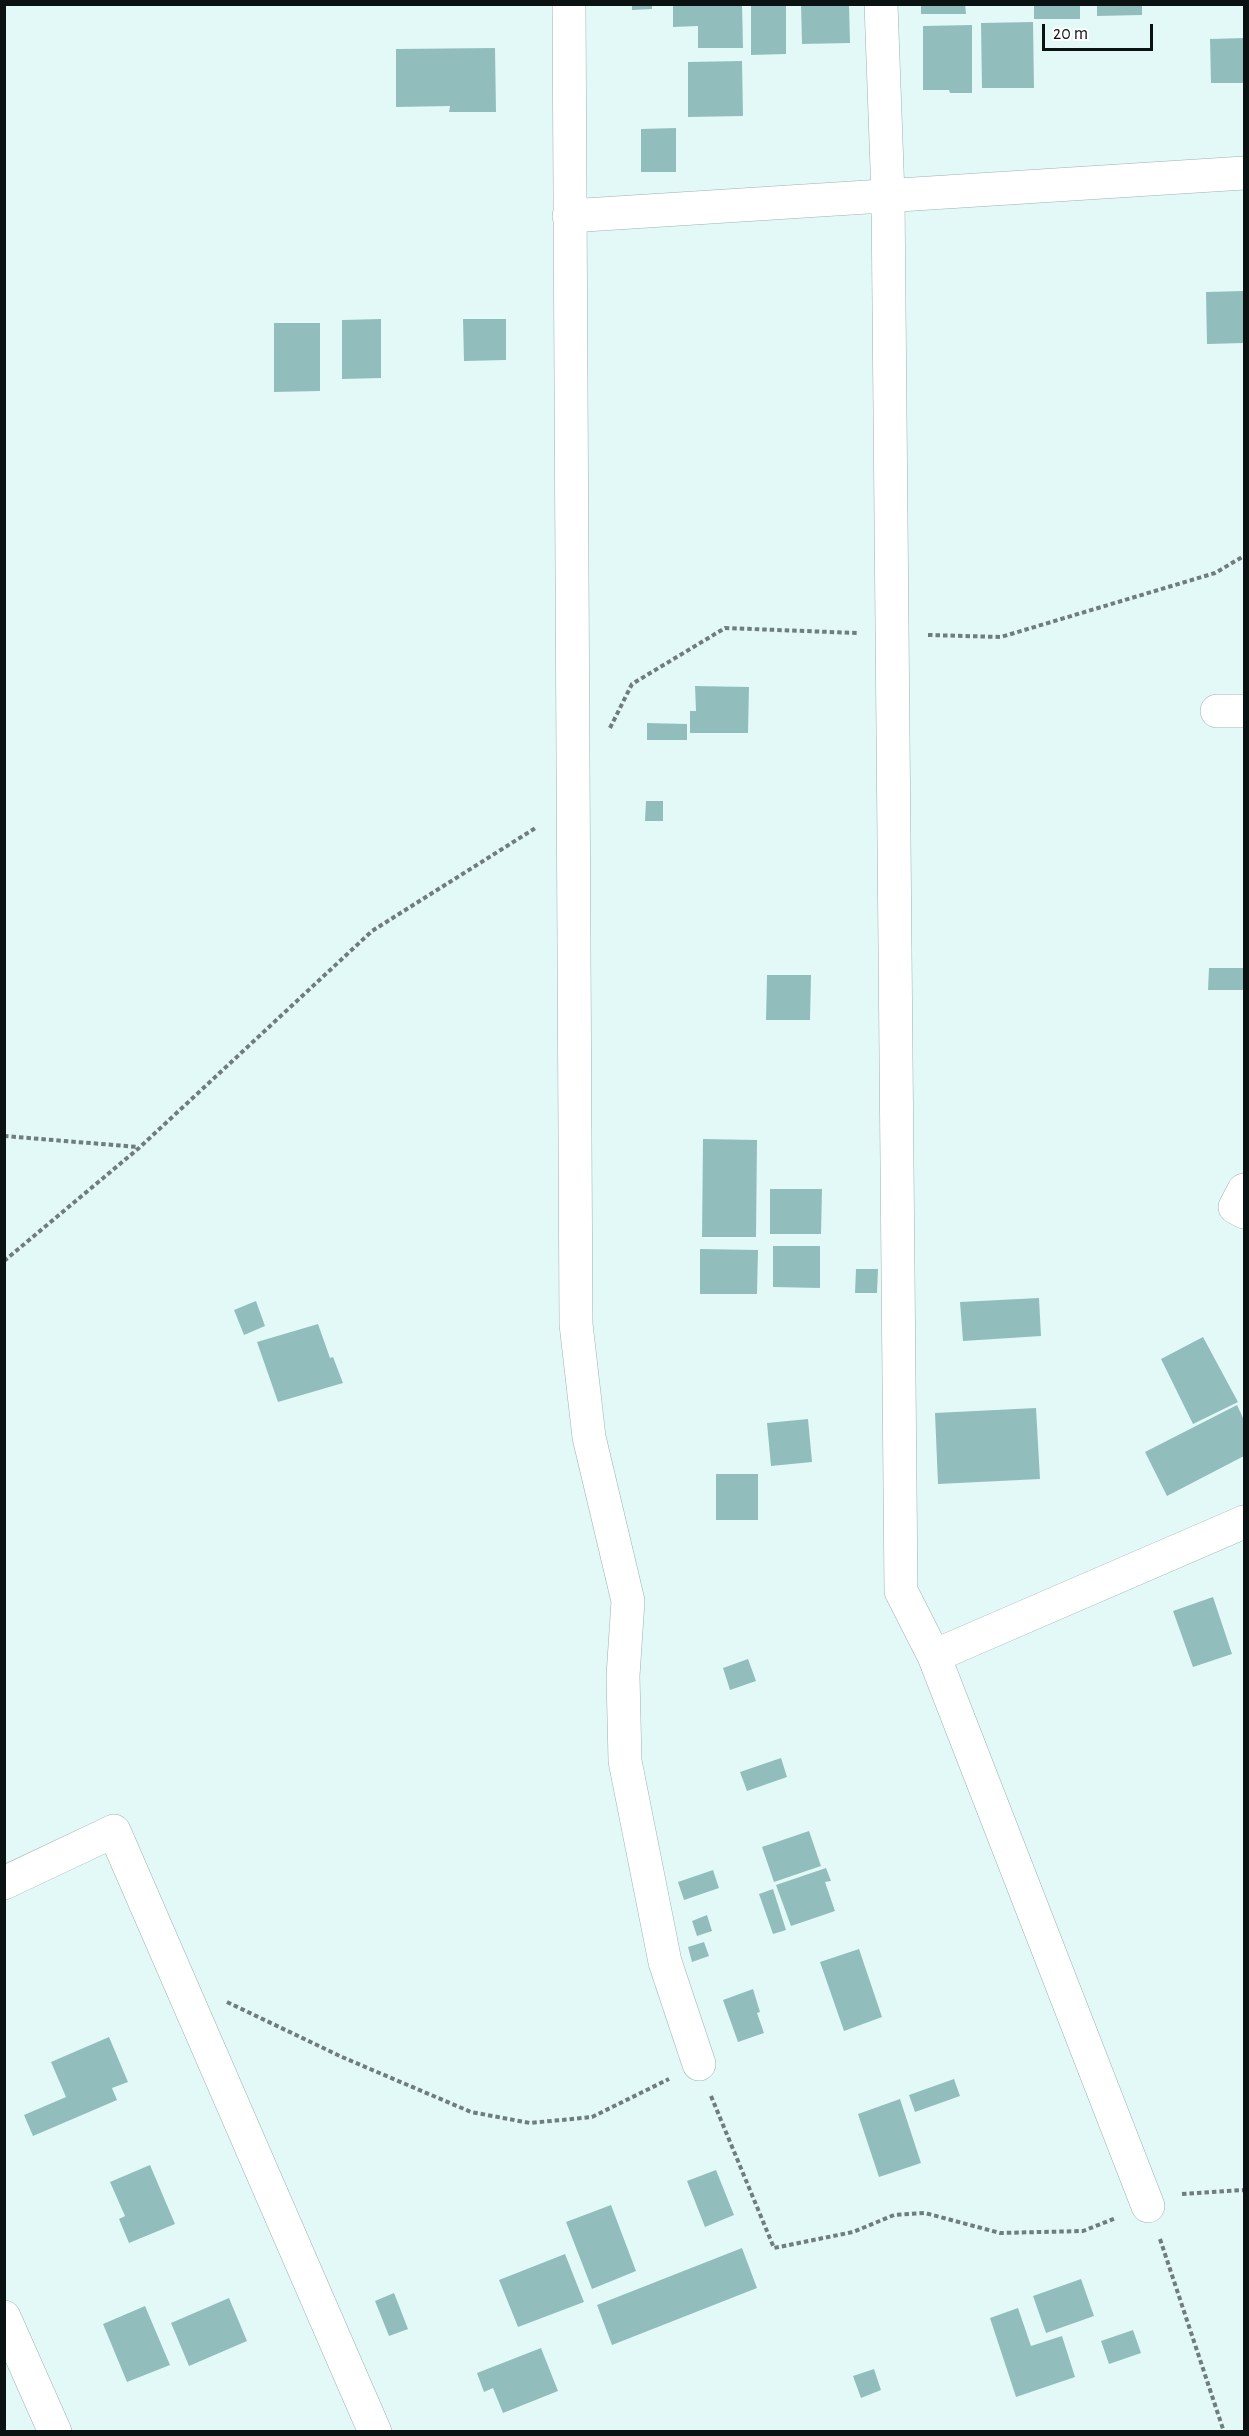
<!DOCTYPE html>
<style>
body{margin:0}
#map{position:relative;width:1249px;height:2436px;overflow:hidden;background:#e3f9f8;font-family:"Alegreya Sans",sans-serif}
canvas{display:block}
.frame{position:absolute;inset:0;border:6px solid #0a1212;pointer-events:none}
.scale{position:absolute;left:1042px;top:24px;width:111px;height:27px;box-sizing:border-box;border:3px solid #0a1212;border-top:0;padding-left:8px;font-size:18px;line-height:21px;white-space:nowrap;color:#0a1212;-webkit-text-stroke:4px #fff;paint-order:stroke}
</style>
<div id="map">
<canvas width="1249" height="2436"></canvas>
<div class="frame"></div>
<div class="scale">20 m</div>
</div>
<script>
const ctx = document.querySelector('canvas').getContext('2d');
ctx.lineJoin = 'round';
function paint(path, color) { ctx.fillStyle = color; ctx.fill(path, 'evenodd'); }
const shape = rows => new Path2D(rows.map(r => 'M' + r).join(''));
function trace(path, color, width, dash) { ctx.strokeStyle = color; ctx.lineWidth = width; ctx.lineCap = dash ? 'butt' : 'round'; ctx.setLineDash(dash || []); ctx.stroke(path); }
const building = shape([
 [632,4,652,4,652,9,632,10],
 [673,4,742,4,743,48,698,48,698,26,673,27],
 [751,4,786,4,786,54,751,55],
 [801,4,849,4,850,43,802,44],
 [921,4,965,4,966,14,921,14],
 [1034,4,1080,4,1080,19,1034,19],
 [1097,4,1142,4,1142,15,1097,16],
 [1033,22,1034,88,982,88,981,23],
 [972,25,972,93,950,93,949,90,923,90,923,26],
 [1244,38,1244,83,1211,83,1210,39],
 [495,48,496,112,449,112,450,106,396,107,396,49],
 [742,61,743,116,688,117,688,62],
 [676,128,676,172,641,172,641,129],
 [1244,291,1244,343,1207,344,1206,292],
 [381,319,381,378,342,379,342,320],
 [463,319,506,319,506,360,464,361],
 [274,323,320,323,320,391,274,392],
 [695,686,749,687,748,733,690,733,690,711,696,711],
 [647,723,687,724,687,740,647,740],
 [646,801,663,801,663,821,645,821],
 [1209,968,1244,968,1244,990,1208,990],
 [767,975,811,975,810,1020,766,1020],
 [703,1139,757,1140,756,1237,702,1237],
 [770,1189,822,1189,821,1234,770,1234],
 [773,1246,820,1246,820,1288,773,1287],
 [700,1249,758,1250,757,1294,700,1294],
 [856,1269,878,1269,877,1293,855,1293],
 [1039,1298,1041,1336,963,1341,960,1302],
 [256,1301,265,1326,244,1335,234,1310],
 [318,1324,330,1358,333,1357,343,1383,278,1402,257,1342],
 [1203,1337,1238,1402,1193,1424,1161,1359],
 [1237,1405,1244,1420,1244,1456,1167,1496,1145,1452],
 [1036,1408,1040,1479,938,1484,935,1413],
 [808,1419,812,1462,771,1466,767,1423],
 [716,1474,758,1474,758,1520,716,1520],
 [1213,1597,1232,1654,1193,1667,1173,1611],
 [748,1659,756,1681,730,1690,723,1668],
 [781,1758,787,1777,747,1791,740,1772],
 [809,1831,821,1866,774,1882,762,1847],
 [826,1868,831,1881,825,1882,835,1911,791,1926,776,1885],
 [713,1870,719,1888,684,1900,678,1882],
 [773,1889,786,1930,773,1934,759,1894],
 [707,1915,712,1931,697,1936,692,1921],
 [704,1942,709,1956,692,1962,688,1947],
 [859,1949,882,2017,844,2031,820,1962],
 [753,1989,760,2012,757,2013,764,2033,738,2042,723,2000],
 [109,2037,128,2082,112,2088,117,2100,33,2136,24,2115,66,2097,51,2062],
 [954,2079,960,2096,915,2112,909,2095],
 [900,2099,921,2163,879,2177,858,2114],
 [150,2165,175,2224,129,2243,119,2219,125,2216,110,2182],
 [716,2170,734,2215,705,2227,687,2181],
 [611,2205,636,2271,592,2289,566,2222],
 [742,2248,757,2288,612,2345,597,2305],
 [565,2254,584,2302,518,2327,499,2280],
 [1081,2279,1094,2316,1046,2333,1033,2296],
 [394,2293,408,2329,389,2336,375,2301],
 [229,2298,247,2341,189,2366,171,2323],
 [145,2306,170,2365,127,2382,103,2324],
 [1018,2308,1031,2346,1062,2336,1075,2377,1016,2397,990,2318],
 [1133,2330,1141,2353,1109,2364,1101,2341],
 [541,2348,558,2391,503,2413,493,2388,484,2392,477,2373],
 [874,2369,881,2390,861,2398,853,2376]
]);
const path = shape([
 [928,635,1001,637,1215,573,1244,556],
 [610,728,632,684,725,628,857,633],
 [4,1136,138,1147],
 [4,1261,139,1148,372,931,537,827],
 [227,2002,342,2057,471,2112,530,2123,592,2117,669,2079],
 [711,2096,774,2248,853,2232,894,2215,925,2213,1000,2233,1083,2231,1116,2218],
 [1182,2194,1244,2190],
 [1160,2239,1224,2432]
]);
const street = shape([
 [569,4,576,1324,589,1437,628,1601,623,1676,625,1761,665,1962,699,2064],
 [881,4,888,196,901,1591,934,1656],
 [569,216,1244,173],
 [1217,711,1244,711],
 [1244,1190,1235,1207,1244,1212],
 [4,1883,114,1831,375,2432],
 [1148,2206,934,1656,1244,1522],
 [4,2317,55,2432]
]);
paint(building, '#91bebc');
trace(street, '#9cb1b0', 34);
trace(path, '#6f7d7d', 4, [4.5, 3]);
trace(street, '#fff', 33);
</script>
